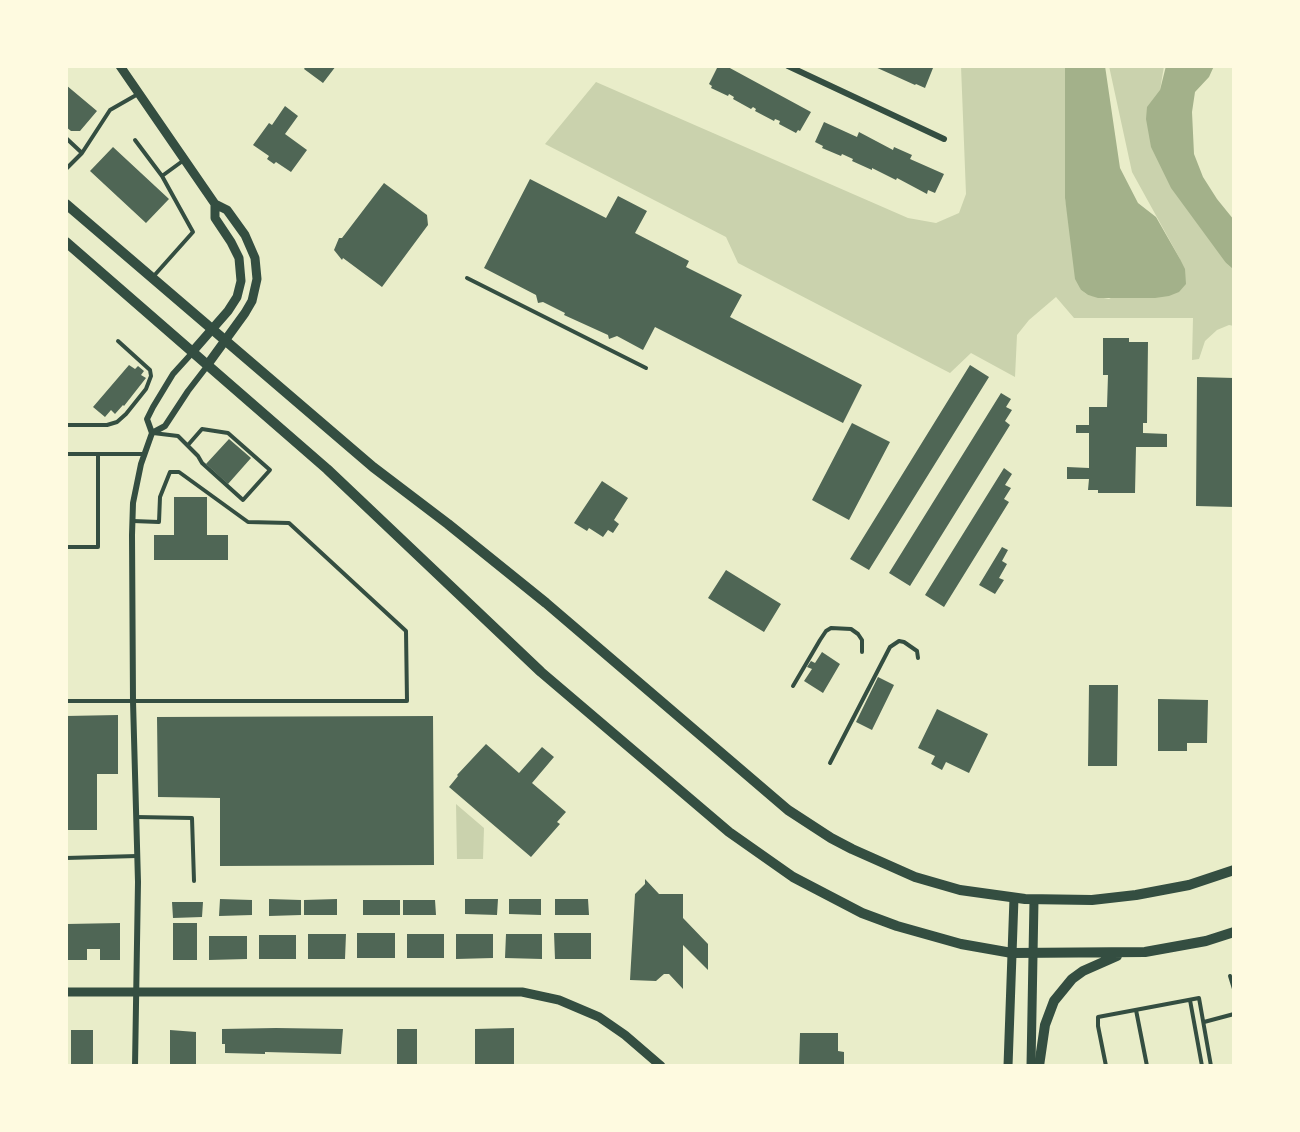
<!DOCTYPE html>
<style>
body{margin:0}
#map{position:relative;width:1300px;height:1132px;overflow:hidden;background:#e9edc9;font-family:Manrope,sans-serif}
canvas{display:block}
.frame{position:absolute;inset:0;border:68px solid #fefae0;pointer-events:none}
</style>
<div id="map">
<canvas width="1300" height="1132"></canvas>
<div class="frame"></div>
</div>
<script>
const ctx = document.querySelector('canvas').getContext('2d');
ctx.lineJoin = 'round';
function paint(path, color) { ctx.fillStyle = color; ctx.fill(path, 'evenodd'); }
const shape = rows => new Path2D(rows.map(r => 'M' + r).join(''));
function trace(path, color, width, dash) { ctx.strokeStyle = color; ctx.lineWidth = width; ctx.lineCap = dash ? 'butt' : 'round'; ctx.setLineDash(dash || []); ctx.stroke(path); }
const green = shape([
 [961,66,1065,66,1065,198,1081,290,1088,295,1109,299,1180,259,1132,172,1109,66,1164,66,1160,90,1226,263,1234,270,1234,326,1229,325,1217,330,1205,341,1199,359,1192,360,1193,318,1074,318,1056,297,1029,320,1017,335,1015,377,971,353,950,373,738,263,726,237,545,144,596,82,908,218,936,223,959,213,966,194],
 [456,804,484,828,483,859,457,859]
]);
const water = shape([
 [1065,66,1105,66,1120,168,1138,203,1156,217,1180,259,1185,269,1186,284,1179,292,1169,296,1155,298,1098,298,1088,295,1081,290,1075,279,1065,198],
 [1166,66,1214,66,1209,77,1195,92,1192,112,1194,154,1203,177,1217,199,1234,220,1234,270,1226,263,1171,188,1151,147,1146,119,1147,107,1160,90]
]);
const building = shape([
 [306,66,336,66,323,83,304,69],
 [718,66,728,67,811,112,800,131,798,130,796,133,779,124,780,121,775,119,774,121,755,111,756,109,753,107,751,109,733,99,734,97,729,94,728,96,711,88,712,86,709,84],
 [873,66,930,66,933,68,925,88,916,84,915,85],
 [66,85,97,111,80,131,71,131,66,127],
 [285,106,298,116,285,134,307,150,291,172,276,162,274,164,267,159,269,156,253,145,269,123,272,125],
 [824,122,857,137,859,132,893,150,894,147,912,155,910,159,944,174,935,193,928,190,927,194,897,178,896,180,872,168,872,170,852,161,853,159,842,154,841,156,822,148,823,146,815,142],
 [113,147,169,199,146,223,90,171],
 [530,179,606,218,618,196,647,211,635,233,689,261,686,267,742,295,730,317,862,385,843,423,655,327,643,350,617,336,609,339,608,335,564,315,565,313,543,302,538,303,536,295,484,268],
 [384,183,427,215,428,225,382,287,343,258,342,260,334,250,339,238,342,238],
 [1103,338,1129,338,1129,342,1148,342,1147,423,1143,423,1143,433,1167,434,1167,447,1136,447,1135,493,1098,493,1098,490,1088,490,1089,479,1067,479,1067,467,1089,468,1089,433,1076,433,1076,425,1089,425,1089,407,1107,407,1108,375,1103,375],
 [129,365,135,369,138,366,144,371,141,375,146,378,124,406,123,405,115,414,111,410,105,417,93,407],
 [970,365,989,377,869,570,850,559],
 [1197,377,1234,378,1234,507,1196,506],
 [1001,393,1011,399,1006,407,1012,410,1005,421,1010,425,910,586,889,573],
 [852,423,890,442,849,520,812,500],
 [229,439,251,458,228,484,206,464],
 [1004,468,1012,474,1005,485,1011,488,1004,499,1009,502,944,607,925,595],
 [602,481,628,498,614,520,619,524,613,533,608,530,603,537,589,528,587,531,574,523],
 [174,497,207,497,207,535,228,535,228,560,154,560,154,535,174,535],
 [1002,547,1008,550,1002,561,1007,564,999,578,1004,580,995,594,979,585],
 [726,570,781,604,764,632,708,598],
 [822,652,840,664,823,693,804,681,812,669,807,667,811,661,815,663],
 [878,677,894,685,872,730,856,722],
 [1089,685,1118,685,1117,766,1088,766],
 [1158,699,1208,700,1207,743,1187,743,1187,751,1158,751],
 [937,709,988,734,969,773,946,762,942,770,931,764,935,756,918,748],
 [118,715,118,774,97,774,97,830,66,830,66,716],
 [433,716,434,865,220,866,220,798,158,797,157,717],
 [486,744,519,773,542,747,554,757,532,783,566,812,557,822,560,824,531,857,449,787,458,776,457,775],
 [645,879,659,894,683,894,683,918,708,944,708,970,683,945,683,989,669,974,664,974,656,981,630,980,635,894,645,884],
 [220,899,252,900,252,915,219,916],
 [269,899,301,900,301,915,269,916],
 [337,899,337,915,304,915,304,900],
 [465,899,498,899,497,915,465,914],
 [509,899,541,899,541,915,509,914],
 [555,899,588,899,589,915,555,915],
 [363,900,400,900,400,915,363,915],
 [403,900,435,900,436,915,403,915],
 [172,902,203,902,202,917,173,918],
 [120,923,120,960,100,960,100,949,87,949,87,960,68,960,67,924],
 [173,923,197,923,197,960,173,960],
 [357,933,395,933,395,958,357,958],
 [554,933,591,933,591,959,555,959],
 [308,934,346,934,345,959,308,959],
 [407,934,444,934,444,958,407,958],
 [456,934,493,934,493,958,456,959],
 [506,934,542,934,542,959,505,958],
 [259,935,296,935,296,959,259,959],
 [209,936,247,936,247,959,209,960],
 [276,1028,343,1029,341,1054,265,1052,265,1054,225,1053,225,1044,222,1044,222,1029],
 [514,1028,514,1066,475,1066,475,1029],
 [397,1029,417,1029,417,1066,397,1066],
 [71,1030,93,1030,93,1066,71,1066],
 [170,1030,196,1032,196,1066,170,1066],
 [800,1033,838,1033,838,1051,844,1052,844,1066,799,1066]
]);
const service = shape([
 [66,138,82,153,66,169],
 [135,140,162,176,193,232,152,278],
 [82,153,110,110,138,94],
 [162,176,184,160],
 [467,278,646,368],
 [66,425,107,425,117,422,126,414,146,389,151,376,150,370,118,341],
 [153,433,178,436,198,456,202,463,243,500,270,470,228,433,202,429,188,445],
 [66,454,144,454],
 [66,547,98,547,98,454],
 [793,686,820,640,826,631,831,628,851,629,858,634,862,640,862,652],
 [66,701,407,701,406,631,289,523,248,522,179,472,170,472,160,497,159,522,133,521],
 [830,763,890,647,899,641,904,642,917,651,918,658],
 [136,817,192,818,194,881],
 [66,858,137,856],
 [1230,976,1234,989],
 [1190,1000,1202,1066],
 [1136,1010,1147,1066],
 [1204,1022,1234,1014],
 [1106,1066,1098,1026,1098,1017,1199,998,1211,1066]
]);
const minor = shape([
 [788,66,944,139],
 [152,433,147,419,153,407,173,374,193,352],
 [135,1066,138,882,133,701,132,535,133,503,141,464,152,433,165,426,188,391,208,365]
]);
const tertiary = shape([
 [120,66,215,204,227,210,245,235,255,258,257,279,252,301,245,313,208,364],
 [193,351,228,311,237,297,241,281,239,258,231,242,215,218,215,204],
 [66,992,522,992,559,1000,599,1017,625,1035,661,1066],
 [1008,1066,1014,898],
 [1031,1066,1034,900]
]);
const primary = shape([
 [66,204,373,467,448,524,546,603,788,810,831,838,852,849,915,877,960,890,1025,899,1092,900,1136,895,1189,885,1234,870],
 [66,242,327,469,541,672,729,832,793,877,862,913,897,926,961,944,1012,953,1145,952,1206,941,1234,932],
 [1039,1066,1045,1025,1054,1001,1072,979,1083,971,1117,956]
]);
paint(green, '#cad2ad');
paint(water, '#a3b18a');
paint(building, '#4f6655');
trace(service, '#344e41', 4);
trace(minor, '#344e41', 6);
trace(tertiary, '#344e41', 9);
trace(primary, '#344e41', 10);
</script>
